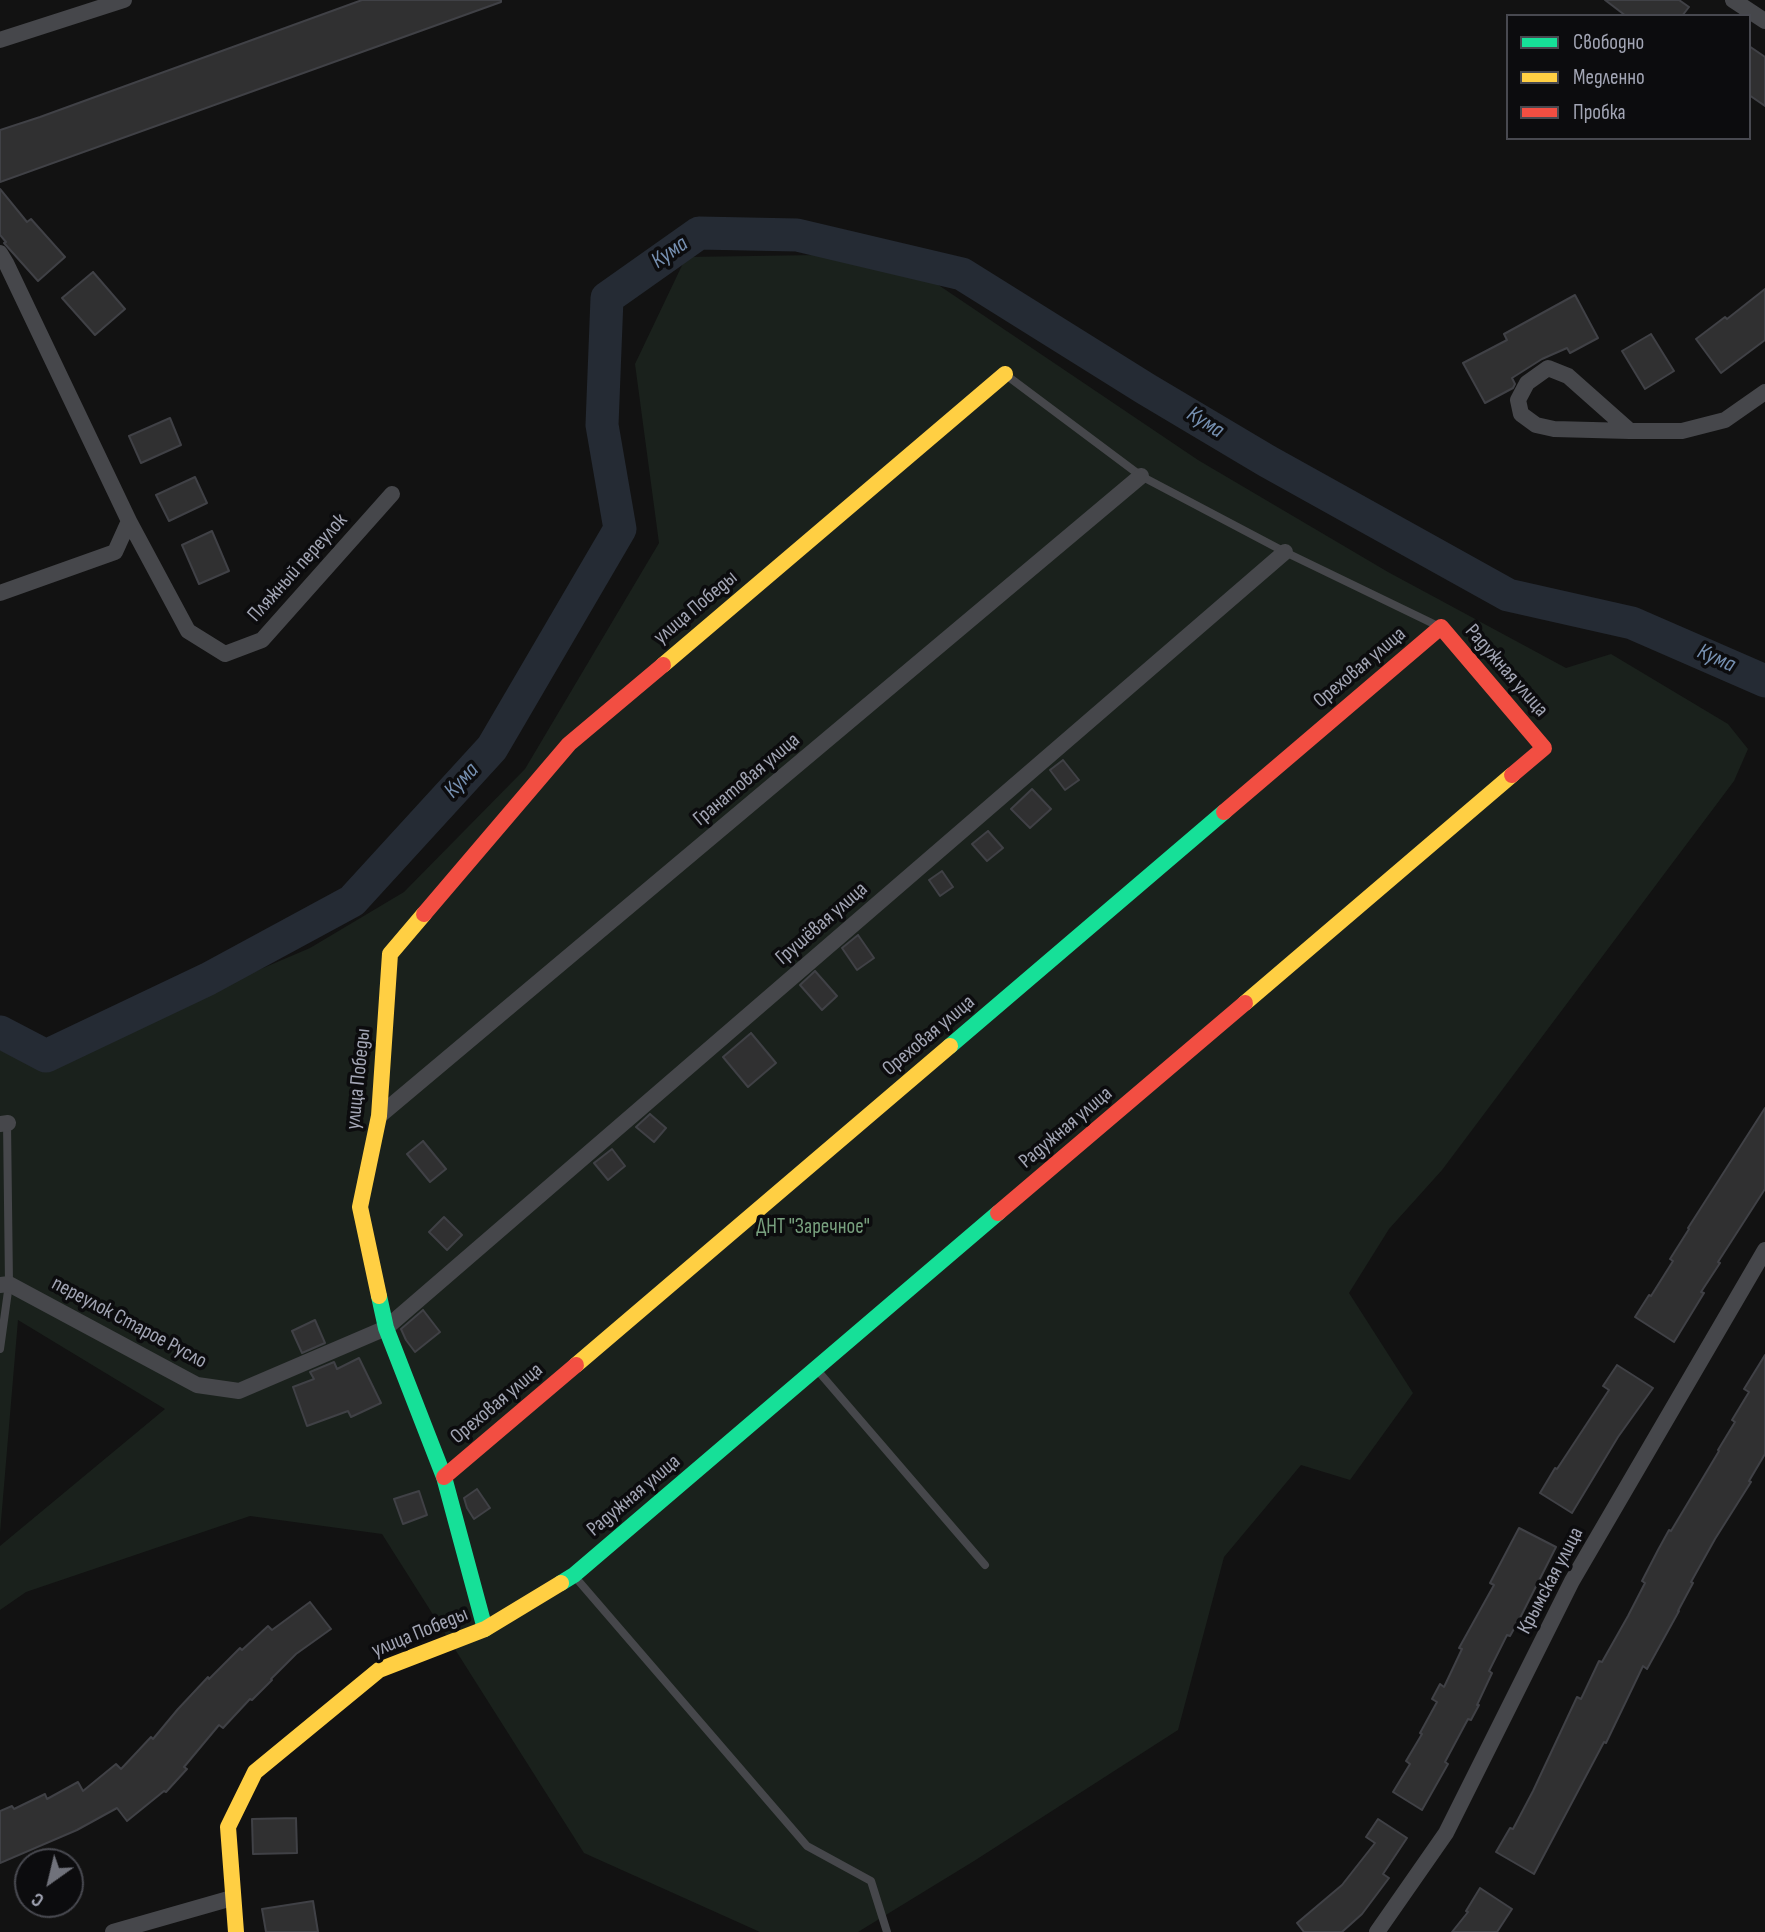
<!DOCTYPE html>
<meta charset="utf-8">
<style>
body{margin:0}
#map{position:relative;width:1765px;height:1932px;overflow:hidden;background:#121212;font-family:"Sofia Sans Condensed",sans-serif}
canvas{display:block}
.legend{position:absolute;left:1506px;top:14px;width:245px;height:126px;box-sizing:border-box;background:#0c0c0e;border:2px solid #484950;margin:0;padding:9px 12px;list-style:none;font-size:21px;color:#a2a5b4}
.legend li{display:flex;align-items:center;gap:14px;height:35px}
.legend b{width:35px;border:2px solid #484950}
.north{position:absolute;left:14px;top:1848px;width:70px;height:70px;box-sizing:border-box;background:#0c0c0e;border:2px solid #484950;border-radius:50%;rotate:214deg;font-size:19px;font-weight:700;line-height:28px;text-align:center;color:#a2a5b4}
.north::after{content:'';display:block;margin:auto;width:24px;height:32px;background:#70727b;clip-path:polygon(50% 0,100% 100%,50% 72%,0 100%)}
</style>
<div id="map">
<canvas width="1765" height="1932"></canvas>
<ul class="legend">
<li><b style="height:9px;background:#16e098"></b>Свободно</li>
<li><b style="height:9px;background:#ffcf43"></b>Медленно</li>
<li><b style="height:9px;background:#f24e42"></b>Пробка</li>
</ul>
<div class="north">С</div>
</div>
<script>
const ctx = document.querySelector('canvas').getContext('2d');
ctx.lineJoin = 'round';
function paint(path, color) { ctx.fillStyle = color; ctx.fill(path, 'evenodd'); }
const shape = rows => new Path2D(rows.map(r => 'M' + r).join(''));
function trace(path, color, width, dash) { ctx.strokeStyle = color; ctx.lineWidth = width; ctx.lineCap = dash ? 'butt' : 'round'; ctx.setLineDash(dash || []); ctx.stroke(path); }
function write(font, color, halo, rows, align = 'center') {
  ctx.font = font + ' "Sofia Sans Condensed",sans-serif'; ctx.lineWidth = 7; ctx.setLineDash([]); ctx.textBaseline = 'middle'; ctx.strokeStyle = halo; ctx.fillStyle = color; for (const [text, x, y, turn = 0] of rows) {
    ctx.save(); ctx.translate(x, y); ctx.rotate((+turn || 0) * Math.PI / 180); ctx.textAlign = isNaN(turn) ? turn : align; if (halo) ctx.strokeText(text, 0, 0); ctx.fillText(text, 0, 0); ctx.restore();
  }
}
const green = shape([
 [818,255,931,280,1198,460,1388,572,1566,668,1611,654,1728,724,1748,749,1734,781,1442,1170,1389,1229,1349,1293,1413,1393,1350,1480,1301,1465,1224,1557,1178,1730,974,1861,858,1932,760,1932,584,1853,382,1534,250,1516,26,1592,0,1610,0,1546,165,1409,18,1320,0,1533,0,1050,36,1065,310,948,404,892,525,769,659,543,635,364,686,257]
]);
const river = shape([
 [0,1032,46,1056,208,979,352,901,492,748,620,529,602,425,607,298,699,233,797,235,962,274,1146,389,1267,461,1508,595,1632,623,1765,681]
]);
const building = shape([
 [362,0,501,0,501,2,0,182,0,130,40,117,362,0],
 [1605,0,1679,0,1689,7,1682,16,1626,16,1605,0],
 [1749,46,1765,57,1765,106,1749,95,1749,46],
 [0,189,27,222,31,219,65,257,38,281,4,243,6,242,0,235,0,189],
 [93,272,125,309,95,335,62,298,93,272],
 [1765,289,1765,340,1721,373,1696,339,1725,317,1727,319,1765,289],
 [1575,295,1598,338,1570,353,1567,348,1542,359,1512,378,1515,384,1513,388,1485,403,1463,363,1507,340,1504,334,1575,295],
 [1651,334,1674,371,1645,389,1622,351,1651,334],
 [170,418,181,445,141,463,129,436,170,418],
 [195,477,207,503,169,521,156,495,195,477],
 [212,531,229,571,199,584,182,545,212,531],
 [1063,760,1079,780,1065,790,1050,770,1063,760],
 [1032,789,1051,809,1030,828,1011,809,1032,789],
 [988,831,1003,848,987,861,972,844,988,831],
 [942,871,953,887,940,896,929,880,942,871],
 [858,935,874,958,857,970,842,948,858,935],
 [815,971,837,996,822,1010,800,985,815,971],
 [751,1033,776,1063,748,1087,723,1057,751,1033],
 [1765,1108,1765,1189,1718,1262,1720,1263,1701,1292,1704,1293,1674,1342,1635,1317,1649,1295,1651,1296,1673,1261,1670,1259,1689,1229,1688,1228,1765,1108],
 [650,1114,666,1128,654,1142,636,1127,650,1114],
 [423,1141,446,1169,430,1182,407,1154,423,1141],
 [612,1149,625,1166,608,1180,594,1163,612,1149],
 [444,1217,462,1235,447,1250,429,1232,444,1217],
 [423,1310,440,1332,415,1352,406,1340,401,1329,423,1310],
 [315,1320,325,1343,302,1353,292,1331,315,1320],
 [1765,1355,1765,1454,1749,1481,1751,1482,1715,1539,1691,1582,1693,1583,1678,1611,1679,1611,1647,1669,1643,1666,1606,1743,1604,1742,1534,1874,1496,1852,1510,1828,1513,1829,1533,1791,1577,1697,1581,1699,1599,1661,1602,1662,1628,1616,1645,1583,1642,1581,1658,1550,1669,1530,1671,1531,1719,1451,1718,1450,1735,1422,1732,1420,1749,1392,1744,1389,1765,1355],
 [359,1358,381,1403,351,1417,348,1411,307,1426,293,1387,314,1379,310,1372,334,1362,337,1369,359,1358],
 [1617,1365,1653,1388,1618,1437,1572,1513,1540,1493,1555,1468,1557,1469,1609,1390,1603,1386,1617,1365],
 [477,1489,490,1508,474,1519,467,1508,464,1498,477,1489],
 [419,1491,427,1515,403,1524,394,1499,419,1491],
 [1519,1528,1556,1547,1520,1618,1510,1636,1507,1635,1489,1671,1492,1673,1477,1705,1479,1705,1471,1720,1468,1719,1445,1762,1448,1764,1422,1810,1393,1792,1410,1764,1406,1761,1422,1734,1420,1733,1437,1702,1432,1699,1440,1684,1444,1687,1462,1649,1459,1648,1494,1585,1490,1583,1519,1528],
 [310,1602,331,1629,296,1654,271,1679,272,1680,252,1700,250,1699,223,1728,219,1725,184,1767,187,1769,166,1792,164,1791,127,1821,117,1808,77,1830,0,1863,0,1811,12,1806,14,1809,45,1794,47,1799,78,1782,83,1791,116,1764,121,1769,151,1737,153,1739,178,1709,208,1677,209,1679,240,1648,242,1650,268,1626,272,1630,310,1602],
 [296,1818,297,1853,253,1854,252,1819,296,1818],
 [1378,1819,1407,1838,1383,1874,1389,1878,1362,1914,1342,1932,1304,1932,1297,1923,1342,1885,1375,1843,1366,1837,1378,1819],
 [1480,1888,1512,1909,1497,1932,1452,1932,1468,1912,1466,1911,1480,1888],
 [313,1901,318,1932,266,1932,262,1909,313,1901]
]);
const lane = shape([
 [1006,375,1141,476,1285,552,1438,626],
 [0,1349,9,1284,7,1122],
 [818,1371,985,1565],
 [576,1578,807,1846,871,1881,887,1932]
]);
const street = shape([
 [1733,0,1765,21],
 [0,40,124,0],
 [0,253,6,263,129,521,115,552,0,593],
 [1630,431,1568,376,1548,368,1527,383,1518,400,1521,414,1536,425,1554,429,1630,431,1682,431,1725,420,1765,392],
 [129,521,188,631,225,654,262,640,392,494],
 [379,1116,1141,476],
 [0,1124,8,1123],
 [0,1285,9,1284,197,1385,239,1391,386,1328,1285,552],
 [113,1932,232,1898],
 [1377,1932,1446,1833,1572,1581,1765,1250]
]);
const fast = shape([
 [950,1046,1224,812],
 [379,1296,386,1328,444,1477,485,1629],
 [561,1583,574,1575,998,1213]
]);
const slow = shape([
 [663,665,1005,374],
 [1245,1003,1512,775],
 [379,1296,360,1207,379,1116,390,954,424,914],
 [576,1365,950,1046],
 [236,1932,228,1827,255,1772,379,1670,485,1629,561,1583]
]);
const jam = shape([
 [1224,812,1441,627,1544,748,1512,775],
 [424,914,569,744,663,665],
 [998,1213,1245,1003],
 [444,1477,576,1365]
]);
const streetNames = [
 ["Пляжный переулок",298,568,-48],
 ["улица Победы",696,608,-40],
 ["Ореховая улица",1360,668,-40],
 ["Радужная улица",1506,671,49],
 ["Гранатовая улица",747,780,-40],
 ["Грушёвая улица",822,924,-41],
 ["Ореховая улица",929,1036,-40],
 ["улица Победы",359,1079,-84],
 ["Радужная улица",1066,1128,-40],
 ["переулок Старое Русло",129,1323,28],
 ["Ореховая улица",497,1404,-40],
 ["Радужная улица",634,1496,-40],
 ["Крымская улица",1551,1581,-62],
 ["улица Победы",420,1633,-22]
];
const parkNames = [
 ["ДНТ \"Заречное\"",813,1228]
];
const waterNames = [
 ["Кума",670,253,-35],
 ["Кума",1205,423,32],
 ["Кума",1716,659,24],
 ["Кума",462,781,-47]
];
paint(green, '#1a211c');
trace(river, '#252b34', 33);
paint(building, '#303031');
trace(building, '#404146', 2);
trace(lane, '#46474b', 8);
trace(street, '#46474b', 16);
trace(fast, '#16e098', 16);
trace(slow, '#ffcf43', 16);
trace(jam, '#f24e42', 16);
write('21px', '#a2a5b4', '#0c0c0e', streetNames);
write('21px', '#78a07e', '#0c0c0e', parkNames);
write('italic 23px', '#7690b1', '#0c0c0e', waterNames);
</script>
